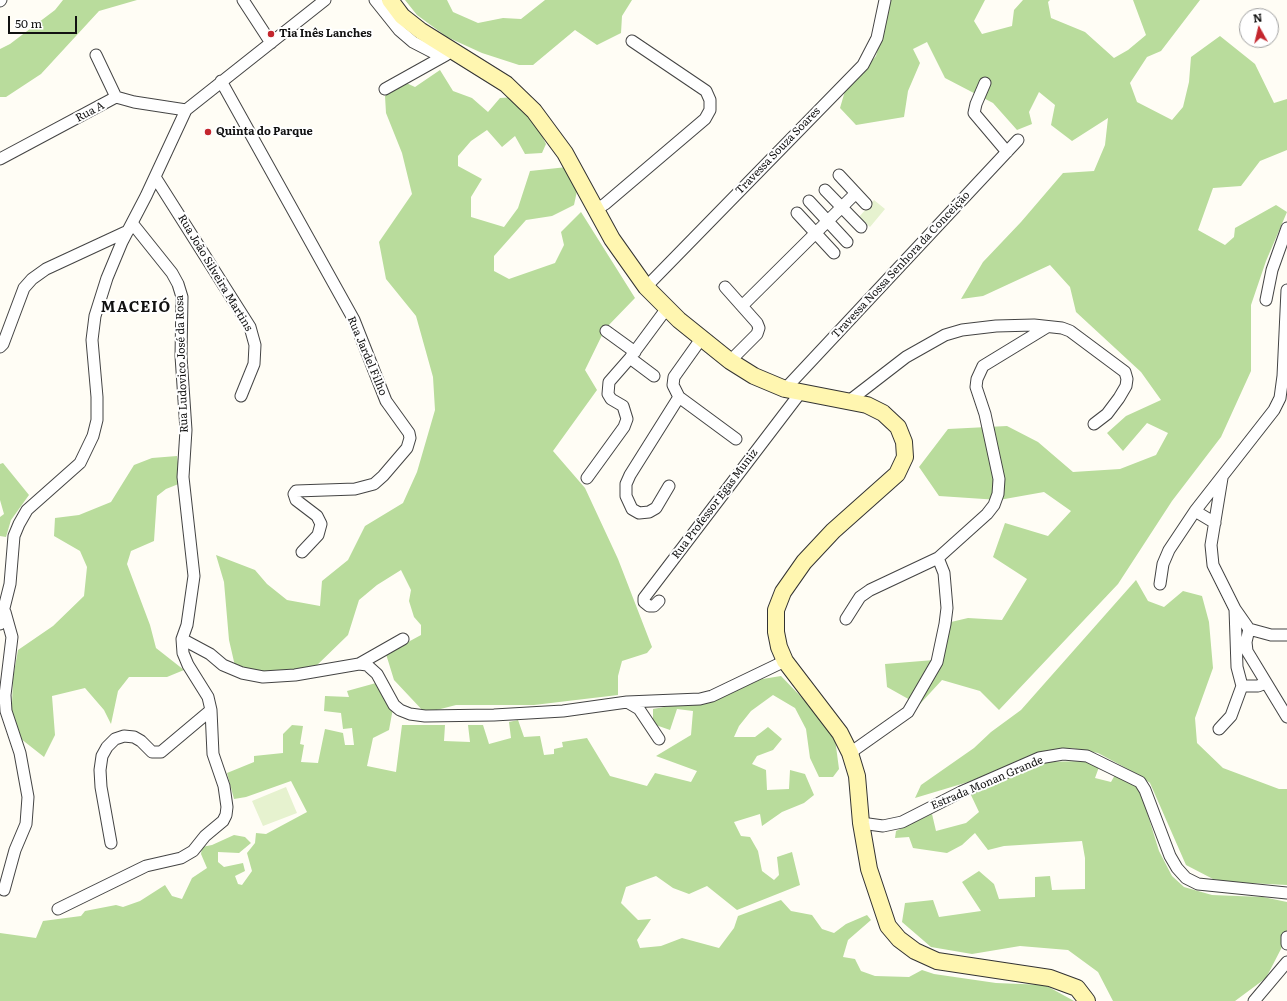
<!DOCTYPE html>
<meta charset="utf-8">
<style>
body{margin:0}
#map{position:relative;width:1287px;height:1001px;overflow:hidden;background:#fffdf5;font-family:Literata,serif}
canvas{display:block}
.north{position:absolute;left:1239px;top:8px;width:40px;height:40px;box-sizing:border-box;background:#fff;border:1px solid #a0a0a0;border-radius:50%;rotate:352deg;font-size:11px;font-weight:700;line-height:16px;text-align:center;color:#111}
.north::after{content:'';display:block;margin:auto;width:14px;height:18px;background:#c4262e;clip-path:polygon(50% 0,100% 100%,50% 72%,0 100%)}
.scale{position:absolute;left:8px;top:16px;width:69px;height:18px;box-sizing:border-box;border:2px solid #111;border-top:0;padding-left:5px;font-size:12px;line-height:14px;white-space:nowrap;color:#111;-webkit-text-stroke:3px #fff;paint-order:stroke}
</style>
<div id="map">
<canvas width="1287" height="1001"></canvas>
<div class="north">N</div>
<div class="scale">50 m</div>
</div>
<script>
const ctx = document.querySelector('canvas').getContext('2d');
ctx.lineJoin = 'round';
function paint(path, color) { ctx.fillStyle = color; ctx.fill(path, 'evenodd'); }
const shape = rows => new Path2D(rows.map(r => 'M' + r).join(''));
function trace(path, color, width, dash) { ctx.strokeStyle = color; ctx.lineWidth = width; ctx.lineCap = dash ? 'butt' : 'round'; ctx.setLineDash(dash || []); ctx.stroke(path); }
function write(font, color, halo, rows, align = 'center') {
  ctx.font = font + ' Literata,serif'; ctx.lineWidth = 4; ctx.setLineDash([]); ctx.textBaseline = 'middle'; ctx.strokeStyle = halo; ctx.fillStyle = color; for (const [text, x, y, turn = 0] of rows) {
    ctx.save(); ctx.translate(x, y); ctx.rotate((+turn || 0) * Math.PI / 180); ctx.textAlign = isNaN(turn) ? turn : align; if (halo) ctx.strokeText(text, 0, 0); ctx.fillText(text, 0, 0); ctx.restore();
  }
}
const forest = shape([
 [63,0,137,0,99,11,41,74,6,97,0,97,0,49,10,44,55,10],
 [405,0,447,0,453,12,478,23,503,18,521,19,545,0,632,0,622,16,621,33,597,45,575,30,533,65,519,65,482,53,447,37,417,15],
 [891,0,985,0,974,21,982,34,1012,26,1014,10,1023,0,1050,0,1048,2,1051,18,1085,32,1114,58,1128,50,1146,35,1133,0,1200,0,1161,51,1147,57,1130,83,1137,102,1172,120,1183,107,1189,82,1191,57,1220,36,1255,64,1274,103,1287,99,1287,150,1260,161,1241,186,1213,188,1198,230,1225,245,1234,237,1235,228,1276,205,1287,212,1266,261,1251,305,1251,371,1221,437,1172,501,1118,584,999,710,980,691,942,680,919,705,887,687,885,664,934,660,951,622,968,618,1002,620,1027,579,993,557,1005,523,1048,536,1071,511,1044,492,999,500,939,496,919,467,948,429,1007,426,1038,442,1073,472,1120,469,1156,455,1168,433,1147,423,1123,451,1107,433,1126,416,1161,400,1141,372,1076,312,1070,287,1050,265,983,296,961,299,983,262,1021,222,1063,173,1094,171,1105,145,1108,118,1072,141,1051,125,1055,105,1039,92,1029,112,1032,124,1017,130,993,103,945,78,927,42,913,49,920,63,908,91,904,117,856,125,840,108,845,91,876,56],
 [440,70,453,91,472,98,488,112,500,98,515,97,532,115,546,144,542,153,525,154,515,136,502,147,487,130,471,141,458,156,458,166,482,179,471,197,471,217,504,227,518,208,530,171,567,167,577,191,574,205,552,216,526,220,494,256,494,271,509,279,555,263,564,245,561,232,581,212,635,298,605,329,585,370,597,390,553,451,585,488,618,559,652,647,647,653,622,661,618,676,618,695,534,705,456,705,425,713,394,680,386,654,421,635,421,625,414,617,409,601,411,590,401,570,377,585,359,600,348,635,313,669,269,676,235,666,229,640,224,582,216,555,255,570,267,584,287,600,320,606,322,581,348,560,365,526,403,503,417,472,435,410,433,377,416,316,386,279,379,242,412,194,402,153,386,113,385,96,404,82,415,87],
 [177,456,181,483,166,489,157,496,154,541,131,551,127,564,150,625,156,648,184,670,167,677,129,677,118,691,111,724,104,710,85,688,52,696,55,735,44,757,11,731,13,678,18,650,53,626,84,596,87,567,80,551,54,536,55,518,79,515,111,502,134,465,152,458],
 [3,463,29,495,11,520,6,537,0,536,0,517,4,514,0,500,0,464],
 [1136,580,1148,601,1164,607,1183,591,1202,596,1209,622,1213,668,1195,718,1197,743,1223,768,1279,789,1287,789,1287,885,1229,882,1213,879,1186,865,1150,783,1139,775,1098,753,1071,748,1045,751,988,776,915,798,921,785,974,748,991,732,1021,710],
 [781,676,834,731,839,769,833,777,819,777,810,758,806,729,795,708,773,695,751,711,739,726,734,737,755,737,768,727,782,739,773,750,757,756,752,764,766,770,767,790,789,789,790,770,805,774,814,795,804,803,782,812,762,826,760,814,734,822,741,836,750,837,758,851,762,871,774,880,779,875,777,857,792,852,800,885,737,910,707,886,689,894,673,888,656,876,626,887,621,903,638,920,651,919,637,940,640,948,661,946,682,938,719,948,734,928,738,916,781,900,791,911,812,915,822,929,834,933,846,924,867,915,871,920,848,940,843,957,855,959,861,971,875,976,909,977,922,970,934,974,996,983,1045,985,1074,1001,0,1001,0,933,36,938,43,921,81,916,85,911,116,905,123,907,140,901,165,885,172,896,182,899,192,878,207,868,201,854,202,847,212,845,234,835,245,837,251,843,239,853,218,852,218,862,224,867,243,863,245,871,235,876,238,884,242,885,252,871,247,853,255,843,256,833,266,834,307,812,291,781,246,797,234,799,227,773,254,762,254,756,283,753,283,734,292,725,303,726,300,744,304,745,301,762,318,763,325,729,343,733,345,745,354,745,352,728,343,729,341,713,324,711,325,696,349,697,347,691,376,683,393,708,389,730,373,738,367,766,396,772,402,725,445,725,444,741,470,742,468,725,483,725,489,744,511,738,509,722,518,720,524,737,540,736,544,755,554,754,554,749,563,747,562,742,587,738,610,776,647,786,655,773,691,782,697,771,656,756,691,735,693,711,677,709,670,730,653,724,653,709,692,702,744,682],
 [1088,761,1099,767,1095,778,1111,782,1116,773,1138,783,1159,851,1172,876,1184,887,1212,895,1263,897,1287,902,1287,949,1282,947,1266,978,1235,1001,1113,1001,1098,972,1068,950,1020,946,972,954,931,947,902,922,905,903,933,900,939,917,981,911,962,882,979,871,994,884,999,899,1035,897,1035,877,1050,876,1052,890,1085,889,1085,858,1082,841,1004,846,988,850,975,833,962,845,947,853,913,848,909,837,895,838,896,831,932,814,936,831,966,823,979,812,970,793,1039,762]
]);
const pitch = shape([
 [874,200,885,209,870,227,859,217],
 [286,787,297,813,263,826,252,801]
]);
const street = shape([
 [243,0,271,43],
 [375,0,399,30,413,42,442,57],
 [0,1,1,0],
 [96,55,116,97],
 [221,81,354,320,386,401,409,433,410,438,407,448,383,476,374,484,355,489,296,491,294,494,296,500,317,516,321,524,318,535,302,552],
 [985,83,976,104,974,113,1007,152],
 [385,89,446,55],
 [0,159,116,97,134,102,186,110],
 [839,175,866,204],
 [155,177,250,327,255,345,254,364,241,396],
 [825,190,861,227],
 [809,201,847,242],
 [595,210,605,204,705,119,710,110,710,100,706,91,632,41],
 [797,213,834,253],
 [646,287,863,65,877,38,885,0],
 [725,287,757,323,759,328,757,334,730,361],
 [1266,300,1272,270,1287,228],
 [742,306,856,193],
 [606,331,635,352],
 [701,339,674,377,673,385,679,397,736,439],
 [0,347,3,344,24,288,32,279,46,269,128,231],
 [630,358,654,376],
 [785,389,1018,140],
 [849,401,906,357,945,335,962,330,996,326,1034,325,1062,328,1070,331,1125,372,1127,379,1126,386,1119,398,1107,414,1094,424],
 [587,478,624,427,627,419,623,406,611,399,608,394,609,382,630,358,667,308],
 [1222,478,1211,545,1213,565,1235,609,1249,629,1246,642,1247,651,1287,717],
 [669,486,656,508,649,512,639,513,632,509,626,496,626,484,630,475,679,397],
 [1195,511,1215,523],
 [1160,584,1163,564,1169,550,1195,511,1274,410,1280,398,1283,376,1287,290],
 [659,601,654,606,649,606,644,602,644,598,801,392],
 [846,619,860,597,870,590,938,558,987,514,994,505,998,494,999,479,985,414,976,387,977,379,983,366,1047,327],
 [0,624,10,584,14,536,19,524,27,510,80,463,93,436,97,420,97,397,92,340,95,316,107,278,122,242,146,196,186,110,325,0],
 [1249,629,1271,635,1287,635],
 [182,639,210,654,223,665,242,673,263,677,295,675,359,664,367,665,377,674,394,705,400,710,410,714,425,716,494,715,563,711,627,702,639,709,659,739],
 [359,664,403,639],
 [1242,686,1258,686,1266,683],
 [627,702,700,699,712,696,785,661],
 [1219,729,1231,716,1242,686,1237,667,1235,609],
 [850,753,908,712,937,662,945,624,947,608,944,573,938,558],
 [861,823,883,826,902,822,961,792,1039,758,1063,754,1087,756,1140,782,1145,790,1170,856,1177,868,1186,878,1198,884,1287,893],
 [111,843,101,787,100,770,102,756,107,747,115,739,124,736,134,737,141,741,152,752,161,752,211,710],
 [4,890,15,850,26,824,28,797,20,753,6,711,5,695,12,637,5,612],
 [58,909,146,866,181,858,193,851,205,836,223,821,226,815,227,807,224,786,213,754,211,710,208,697,188,665,183,653,182,639,187,625,194,576,183,477,186,430,181,356,182,297,178,284,172,273,132,223],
 [1287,937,1287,944],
 [1254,1001,1287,962]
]);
const secondary = shape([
 [390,0,402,16,421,31,506,84,534,111,565,153,612,239,646,287,679,320,730,361,754,376,785,389,867,405,883,413,898,427,904,442,905,457,897,474,833,531,804,562,783,592,776,610,776,632,779,647,785,661,840,733,850,753,857,776,861,823,869,869,888,926,899,939,915,951,937,961,1050,978,1077,988,1087,1001]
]);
const markers = [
 [271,34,4,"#c4262e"],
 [208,132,4,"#c4262e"]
];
const poiNames = [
 ["Tia Inês Lanches",279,34],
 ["Quinta do Parque",216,132]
];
const streetNames = [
 ["Rua A",90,112,-28],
 ["Travessa Souza Soares",778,151,-46],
 ["Travessa Nossa Senhora da Conceição",901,265,-47],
 ["Rua João Silveira Martins",215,273,59],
 ["Rua Jardel Filho",367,356,67],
 ["Rua Ludovico José da Rosa",182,364,-92],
 ["Rua Professor Egas Muniz",715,504,-53],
 ["Estrada Monan Grande",987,783,-23]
];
const districtNames = [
 ["MACEIÓ",136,308]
];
paint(forest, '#b9dc9c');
paint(pitch, '#e6f2cf');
trace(street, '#444', 13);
trace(secondary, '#333', 18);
trace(street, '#fff', 11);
trace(secondary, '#fff6b0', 16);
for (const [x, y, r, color] of markers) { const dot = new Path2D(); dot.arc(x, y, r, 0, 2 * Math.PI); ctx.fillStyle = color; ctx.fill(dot); trace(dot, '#fff', 1.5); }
write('bold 11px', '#111', '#fff', poiNames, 'left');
write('11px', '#111', '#fff', streetNames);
ctx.letterSpacing = '1px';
write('bold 15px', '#111', '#fff', districtNames);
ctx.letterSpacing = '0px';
</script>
